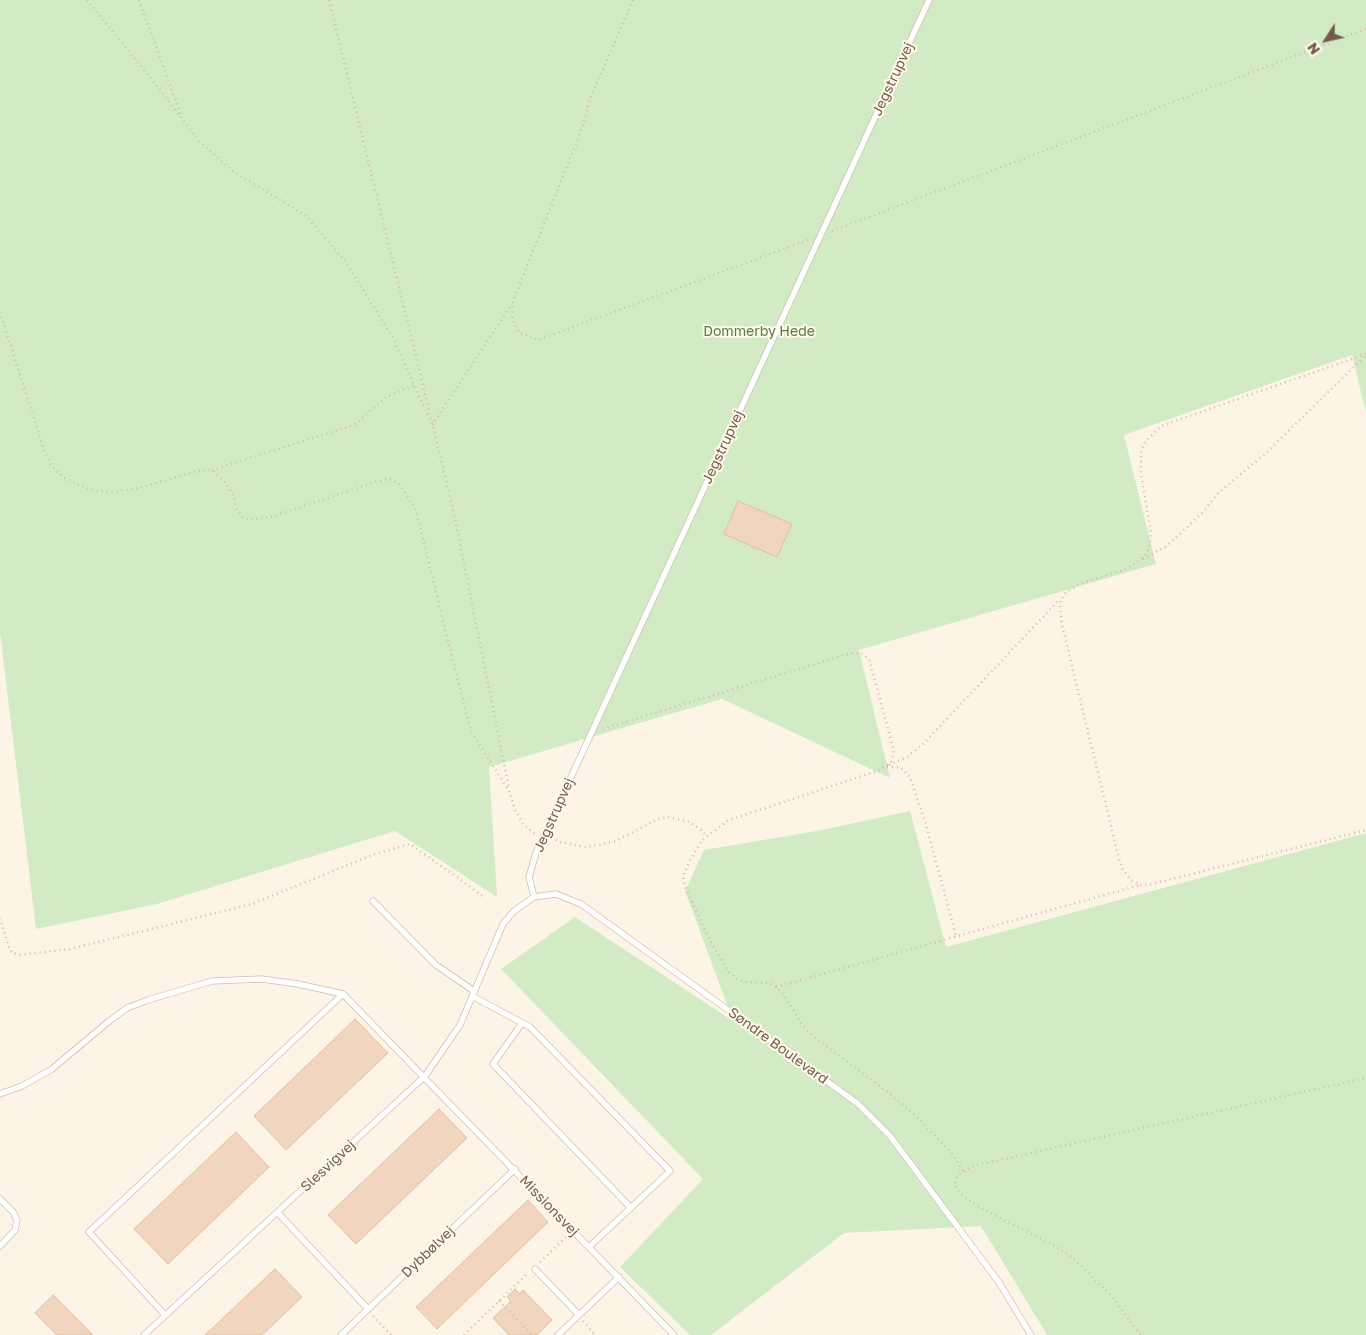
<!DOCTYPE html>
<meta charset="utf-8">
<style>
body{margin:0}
#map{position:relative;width:1366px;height:1335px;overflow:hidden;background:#fcf5e7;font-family:"Golos Text",sans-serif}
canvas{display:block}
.north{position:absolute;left:1301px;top:15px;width:50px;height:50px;-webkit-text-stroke:4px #fff9ee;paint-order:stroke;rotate:235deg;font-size:14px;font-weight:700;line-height:20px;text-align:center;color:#775c4b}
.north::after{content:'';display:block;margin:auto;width:18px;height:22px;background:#775c4b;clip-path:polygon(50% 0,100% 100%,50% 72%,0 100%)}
</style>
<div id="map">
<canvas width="1366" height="1335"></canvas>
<div class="north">N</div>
</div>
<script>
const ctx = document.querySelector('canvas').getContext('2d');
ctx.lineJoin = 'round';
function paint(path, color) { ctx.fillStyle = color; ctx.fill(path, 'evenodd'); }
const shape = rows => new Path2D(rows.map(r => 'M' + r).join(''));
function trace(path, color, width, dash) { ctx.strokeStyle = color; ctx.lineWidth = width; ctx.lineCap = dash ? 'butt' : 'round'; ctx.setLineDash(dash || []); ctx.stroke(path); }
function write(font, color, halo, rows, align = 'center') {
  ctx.font = font + ' "Golos Text",sans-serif'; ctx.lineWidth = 4; ctx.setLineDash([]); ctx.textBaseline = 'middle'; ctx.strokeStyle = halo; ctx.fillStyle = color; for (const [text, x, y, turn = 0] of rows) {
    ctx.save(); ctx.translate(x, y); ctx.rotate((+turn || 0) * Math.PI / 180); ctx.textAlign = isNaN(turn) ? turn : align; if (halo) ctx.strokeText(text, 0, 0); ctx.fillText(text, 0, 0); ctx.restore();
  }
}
const green = shape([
 [0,0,1366,0,1366,413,1352,355,1124,435,1156,564,859,650,890,778,722,699,489,767,497,897,395,831,157,904,36,929,0,632],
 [910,811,946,947,1366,833,1366,1335,1047,1335,981,1226,844,1233,711,1335,690,1335,620,1267,703,1179,501,969,575,917,733,1021,685,891,704,850,822,830]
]);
const building = shape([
 [738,501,792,524,777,557,724,534,738,501],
 [355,1019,388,1053,286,1150,254,1116,355,1019],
 [439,1109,467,1138,356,1244,328,1215,439,1109],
 [236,1132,269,1167,168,1264,134,1229,236,1132],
 [528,1200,548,1222,437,1329,416,1307,528,1200],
 [275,1269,302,1297,262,1335,205,1335,275,1269],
 [515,1289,520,1294,523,1290,552,1320,537,1335,509,1335,493,1318,511,1301,507,1297,515,1289],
 [53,1295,93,1335,57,1335,35,1313,53,1295]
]);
const path = shape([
 [87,0,154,82,199,141,234,172,305,215,345,261,392,336,429,419],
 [139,0,181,115],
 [329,0,453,509,509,788],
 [633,0,589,101,583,126,512,304,513,321,519,333,538,340,808,240],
 [832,231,1366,29],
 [0,312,44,450,51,465,63,477,79,485,95,491,112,492,139,488,201,470,212,470,225,482,233,495,237,509,242,517,248,520,274,516,378,481,390,479,400,485,408,497,416,511,467,717,472,733,509,791,515,810,523,824,535,834],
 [1366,354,1161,426,1145,442,1141,452,1141,474,1151,533,1149,549,1145,556,1126,569,1079,584,1066,592,1061,600,1060,606,1062,625,1119,859,1123,870,1132,881,1140,885,1148,885,1366,830],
 [432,425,511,305],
 [212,470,354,425,386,397,414,385],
 [1143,559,1167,546,1203,512,1219,492,1265,454,1365,356],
 [603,729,851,653,863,654,869,659,894,751,891,762,880,770,871,773,729,820,702,840,689,862,683,876,684,884,709,939,729,972,737,979,747,982,769,983,776,987,783,994,803,1026,815,1038,890,1094,917,1117,951,1152,963,1171],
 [889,765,907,757,923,744,1060,599],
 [887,767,900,767,910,777,925,821,956,936],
 [551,838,559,842,585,847,600,845,616,841,658,819,668,817,689,822,700,829,707,836],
 [0,918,10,951,19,955,70,949,252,904,375,854,410,844,457,877,485,898],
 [776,987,1140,885],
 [540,1262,566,1237],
 [499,1301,532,1335],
 [373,1316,391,1335],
 [583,1321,595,1335],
 [464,1335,528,1273],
 [1140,1335,1112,1296,1073,1258,1050,1243,988,1212,965,1198,958,1191,955,1185,958,1175,973,1166,1366,1078]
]);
const lane = shape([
 [534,897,529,877,536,853,929,0],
 [373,901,436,965,474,991],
 [472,996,530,1027,670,1171,589,1247],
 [522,1023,493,1064,631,1208],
 [0,1094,22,1086,52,1069,108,1022,127,1008,148,1000,212,981,262,979,298,984,343,994,674,1335],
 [0,1199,13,1212,17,1220,15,1230,0,1246],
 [278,1213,368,1309],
 [535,1269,579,1315],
 [165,1315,89,1232,343,994],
 [144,1335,425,1076,460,1025,503,924,514,911,534,897,556,894,581,904,857,1103,890,1136,998,1281,1031,1335],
 [341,1335,515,1169],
 [558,1335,619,1277]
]);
const streetNames = [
 ["Jegstrupvej",893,79,-65],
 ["Jegstrupvej",723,447,-65],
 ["Jegstrupvej",554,815,-66],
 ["Søndre Boulevard",778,1046,36],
 ["Slesvigvej",328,1166,-43],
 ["Missionsvej",549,1206,46],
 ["Dybbølvej",428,1252,-44]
];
const parkNames = [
 ["Dommerby Hede",759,332]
];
paint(green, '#d3ebc5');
paint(building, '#f2d5bf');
trace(building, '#e5bc9f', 1);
trace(lane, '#cfbdad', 7);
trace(path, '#d7b8a2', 2.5, [1, 4]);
trace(lane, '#fff', 5.5);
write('14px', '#775c4b', '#fff9ee', streetNames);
write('14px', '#527d42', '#fff9ee', parkNames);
</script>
